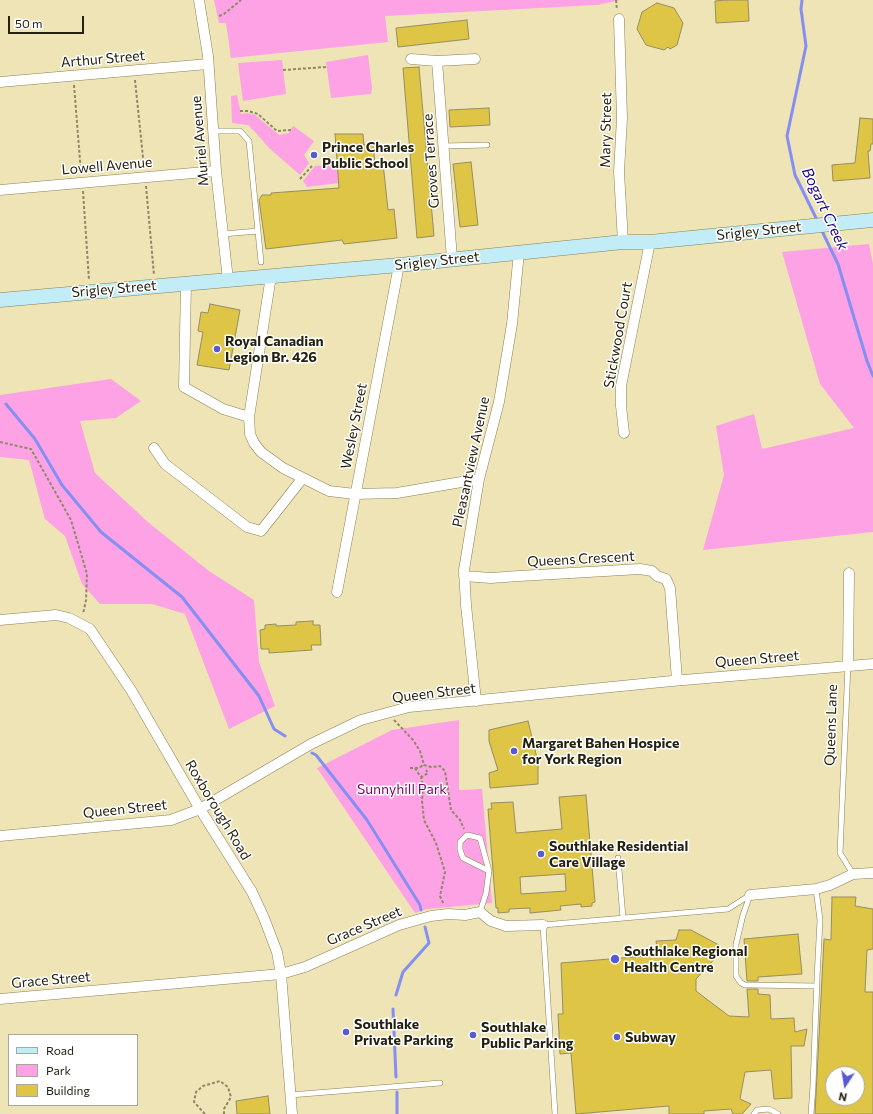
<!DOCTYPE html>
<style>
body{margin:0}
#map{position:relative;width:873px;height:1114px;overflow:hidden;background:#eee4b6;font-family:Commissioner,sans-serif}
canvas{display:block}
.legend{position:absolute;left:8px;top:1034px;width:130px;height:72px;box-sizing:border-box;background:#fff;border:1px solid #a8a69f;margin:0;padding:5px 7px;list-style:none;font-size:12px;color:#25210f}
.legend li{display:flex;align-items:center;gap:8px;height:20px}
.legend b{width:20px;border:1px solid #a8a69f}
.north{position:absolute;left:825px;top:1066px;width:40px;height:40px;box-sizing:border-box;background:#fff;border:1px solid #a8a69f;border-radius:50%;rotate:192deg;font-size:11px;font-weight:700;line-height:16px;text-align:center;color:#25210f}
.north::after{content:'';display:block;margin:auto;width:14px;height:18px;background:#575ad1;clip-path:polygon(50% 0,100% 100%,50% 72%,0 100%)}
.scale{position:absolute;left:8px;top:16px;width:76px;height:18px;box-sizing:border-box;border:2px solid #25210f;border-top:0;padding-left:5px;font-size:12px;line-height:14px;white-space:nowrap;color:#25210f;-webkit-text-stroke:3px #fff;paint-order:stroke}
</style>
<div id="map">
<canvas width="873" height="1114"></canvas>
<ul class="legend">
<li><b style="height:5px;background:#c2edf7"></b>Road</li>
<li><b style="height:11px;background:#fda2e4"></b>Park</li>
<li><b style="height:11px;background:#dfc545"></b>Building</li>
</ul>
<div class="north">N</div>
<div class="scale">50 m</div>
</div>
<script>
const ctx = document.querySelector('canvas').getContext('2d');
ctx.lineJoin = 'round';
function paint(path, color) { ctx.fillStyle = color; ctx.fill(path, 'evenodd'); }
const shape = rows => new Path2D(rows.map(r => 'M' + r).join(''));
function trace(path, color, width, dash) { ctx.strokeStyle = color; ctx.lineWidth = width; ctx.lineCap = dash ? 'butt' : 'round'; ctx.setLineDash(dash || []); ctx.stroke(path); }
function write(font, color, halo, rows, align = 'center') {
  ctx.font = font + ' Commissioner,sans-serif'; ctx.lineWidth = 3; ctx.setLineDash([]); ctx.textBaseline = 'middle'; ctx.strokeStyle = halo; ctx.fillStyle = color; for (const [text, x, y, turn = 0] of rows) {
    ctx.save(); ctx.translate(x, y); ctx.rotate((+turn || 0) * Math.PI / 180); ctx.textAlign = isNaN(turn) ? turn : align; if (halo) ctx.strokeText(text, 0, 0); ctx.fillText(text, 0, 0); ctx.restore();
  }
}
const green = shape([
 [214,0,620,0,597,5,385,16,388,42,231,58,226,23,219,23],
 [368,55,372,88,371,94,331,98,326,62],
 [282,60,286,94,243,101,238,63],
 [237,95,241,114,247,113,255,115,279,135,289,133,293,126,314,141,304,155,309,163,300,175,269,148,256,133,248,125,232,123,231,96],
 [337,164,339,183,307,187,303,181,315,166],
 [869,244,873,264,873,532,703,550,724,475,716,426,754,414,762,449,854,428,820,384,782,252],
 [111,379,141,401,116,418,80,421,95,473,149,523,209,571,254,600,259,662,275,706,229,729,185,614,152,604,100,604,82,584,65,536,45,519,29,460,0,457,0,395],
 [459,720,459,790,482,789,492,903,427,909,415,913,317,768,392,730]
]);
const stream = shape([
 [802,0,801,9,806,46,787,136,795,175,818,222],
 [821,229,838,264,867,361,873,376],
 [6,404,35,439,62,485,101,532,182,597,259,696,274,729,285,736],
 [312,753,316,755,367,820,420,905,421,910],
 [396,995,403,972,429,943,425,927],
 [393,1009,396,1077],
 [397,1114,397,1092]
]);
const building = shape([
 [727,0,748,0,749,21,716,23,715,1,727,0],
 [657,3,674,8,683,23,677,45,670,49,668,47,664,50,646,45,637,29,642,12,657,3],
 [467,20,469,39,398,47,396,28,467,20],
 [419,67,434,236,417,238,403,68,419,67],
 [489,108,490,125,450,127,449,110,489,108],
 [860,118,873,119,873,144,871,144,870,151,868,151,870,178,833,181,832,165,855,163,860,118],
 [335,134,363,134,364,145,373,145,375,163,383,163,388,210,394,209,397,238,344,244,342,240,266,249,259,200,262,195,271,195,271,193,339,188,335,134],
 [471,162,478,225,460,227,453,164,471,162],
 [210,304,240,310,229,370,197,365,203,332,198,331,201,312,208,313,210,304],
 [313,621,313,625,320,625,321,645,311,645,312,650,269,653,269,649,261,649,260,630,265,629,265,625,276,624,276,626,296,625,296,622,313,621],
 [528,721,538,762,538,784,490,788,489,773,498,770,489,741,489,730,528,721],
 [586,795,595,902,592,903,592,906,581,907,581,904,560,906,561,910,530,913,530,908,509,909,509,912,498,913,498,908,496,908,488,809,492,809,491,803,513,802,516,833,562,829,559,797,586,795],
 [565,874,566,891,521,894,520,877,565,874],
 [832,897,856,897,855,906,873,909,873,949,867,950,865,992,873,992,873,1114,815,1114,824,939,831,940,832,897],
 [833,1074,857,1074,857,1098,833,1098,833,1074],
 [679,930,691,930,719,945,720,953,696,979,696,991,717,1007,729,1016,749,1017,747,989,758,989,758,994,770,995,771,1019,794,1018,795,1032,807,1029,804,1046,791,1046,792,1098,774,1099,771,1070,745,1072,740,1099,751,1104,742,1114,733,1114,731,1109,704,1111,704,1114,669,1114,669,1106,576,1114,571,1053,560,1054,558,1014,563,1014,561,963,658,955,656,941,676,940,679,930],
 [798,934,802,974,758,977,758,981,747,981,744,939,798,934],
 [268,1096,270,1114,237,1114,236,1101,268,1096]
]);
const path = shape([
 [616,0,617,10],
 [219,16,224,14,241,0],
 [283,70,326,67],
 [135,80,144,167],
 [74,85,81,173],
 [240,111,248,111,258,114,277,131,291,130],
 [300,179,312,166],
 [146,186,154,275],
 [83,191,89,280],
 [0,442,31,449,71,520,87,574,86,600,83,614],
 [394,720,413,740,420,751,424,765,431,767,440,766,445,771,451,810,460,820,464,829],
 [410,768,418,768,424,765],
 [415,768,420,776,422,777,428,773,426,770],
 [421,776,423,787,422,801,424,820,436,843,445,872,440,896,444,905],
 [205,1114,194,1102,196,1092,203,1086,220,1081,228,1087,231,1097,224,1109,224,1114]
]);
const lane = shape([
 [213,131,240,131,249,141,261,262],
 [444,146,487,145],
 [223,234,258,231],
 [848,665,840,853,853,874],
 [618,858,623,918],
 [750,895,743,915,736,944,736,976,741,983,745,985,751,985,816,986],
 [480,912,486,893,489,871,480,838,467,835,460,842,460,850,463,858,489,871],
 [290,1095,440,1083],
 [555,1114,543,925,728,909,750,895],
 [754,1114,757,1110,769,1109,778,1114],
 [811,1114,813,1086,817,978,820,920,816,889]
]);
const street = shape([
 [199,0,208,56,216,171,228,280],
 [619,19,622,118,619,172,623,242],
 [411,59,437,61,475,59],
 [437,61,452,259],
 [0,82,208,64],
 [0,190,216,171],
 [271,276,249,417,250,434,254,443,261,452,283,468,329,491,355,494,397,493,479,479],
 [186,283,184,387,223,409,249,417],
 [624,433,621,406,621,386,650,242],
 [154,448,165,464,247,527,261,531,302,479],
 [464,576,491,578,519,576,640,569,652,571,657,576,666,579,670,588,677,680],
 [337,592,399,265],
 [0,620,56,615,69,618,90,629,131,690,200,809,252,892,264,918,277,952,281,974,292,1114],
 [848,665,849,573],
 [476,701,466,605,464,570,479,479,499,402,512,324,519,252],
 [0,836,171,820,200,809,311,744,361,720,409,707,672,681,873,664],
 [750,895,816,889,830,885,853,874,873,873],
 [0,999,281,974,305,967,399,925,431,916,448,914,465,915,480,912,491,921,506,926,543,925]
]);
const secondary = shape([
 [0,300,399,265,623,242,650,242,873,220]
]);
const markers = [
 [314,155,4,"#575ad1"],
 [217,349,4,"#575ad1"],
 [514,751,4,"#575ad1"],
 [541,854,4,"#575ad1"],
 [615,959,5,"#575ad1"],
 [346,1032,4,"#575ad1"],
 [473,1035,4,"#575ad1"],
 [617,1037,4,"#575ad1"]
];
const streetNames = [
 ["Arthur Street",103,59,-5],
 ["Mary Street",606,130,-89],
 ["Muriel Avenue",200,141,-95],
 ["Groves Terrace",431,161,-94],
 ["Lowell Avenue",107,166,-5],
 ["Srigley Street",759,231,-6],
 ["Srigley Street",437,261,-6],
 ["Srigley Street",114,289,-5],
 ["Stickwood Court",618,335,-80],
 ["Wesley Street",354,426,-79],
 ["Pleasantview Avenue",471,462,-78],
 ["Queens Crescent",581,559,-3],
 ["Queen Street",757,659,-5],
 ["Queen Street",434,693,-7],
 ["Queens Lane",831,725,-88],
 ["Queen Street",125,809,-6],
 ["Roxborough Road",218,810,59],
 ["Grace Street",364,926,-23],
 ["Grace Street",51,980,-5]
];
const poiNames = [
 ["Prince Charles",322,147],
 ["Public School",322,163],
 ["Royal Canadian",225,341],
 ["Legion Br. 426",225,357],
 ["Margaret Bahen Hospice",522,743],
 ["for York Region",522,759],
 ["Southlake Residential",549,846],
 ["Care Village",549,862],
 ["Southlake Regional",624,951],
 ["Health Centre",624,967],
 ["Southlake",354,1024],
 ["Private Parking",354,1040],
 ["Southlake",481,1027],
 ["Public Parking",481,1043],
 ["Subway",625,1037]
];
const parkNames = [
 ["Sunnyhill Park",402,789]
];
const waterNames = [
 ["Bogart Creek",825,209,65]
];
paint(green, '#fda2e4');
trace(stream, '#858ff2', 3);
paint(building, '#dfc545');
trace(building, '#968d61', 1);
trace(lane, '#8a8055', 6);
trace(street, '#8a8055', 11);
trace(secondary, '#8a8055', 15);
trace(path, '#8f8867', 2, [3, 2]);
trace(lane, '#fff', 5);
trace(street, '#fff', 10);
trace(secondary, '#c2edf7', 14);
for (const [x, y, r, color] of markers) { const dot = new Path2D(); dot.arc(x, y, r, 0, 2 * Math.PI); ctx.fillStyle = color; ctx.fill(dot); trace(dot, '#fff', 1.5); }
write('14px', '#25210f', '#fff', streetNames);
write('bold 14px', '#25210f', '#fff', poiNames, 'left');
write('14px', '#7e046a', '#fff', parkNames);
write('italic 15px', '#21007d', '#fff', waterNames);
</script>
